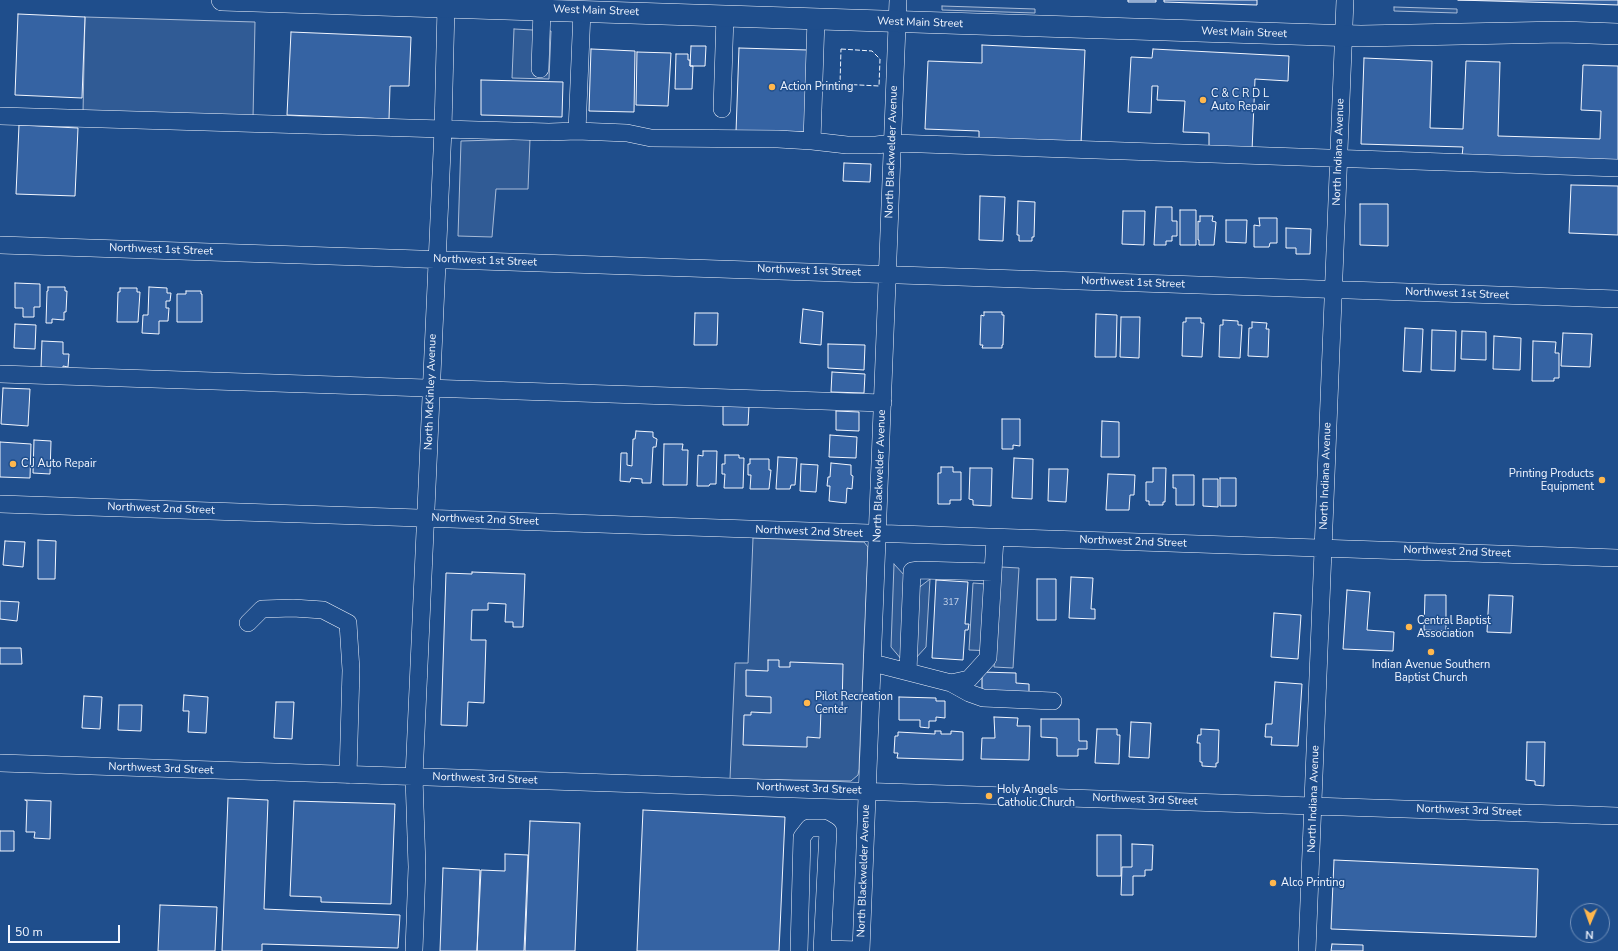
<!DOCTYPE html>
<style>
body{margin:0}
#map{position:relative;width:1618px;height:951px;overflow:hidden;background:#1f4e8c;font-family:"Nunito Sans",sans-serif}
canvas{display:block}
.north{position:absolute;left:1570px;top:903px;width:40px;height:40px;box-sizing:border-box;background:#1f4e8c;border:1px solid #7391ba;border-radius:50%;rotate:182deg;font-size:11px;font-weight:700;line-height:16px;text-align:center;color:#f2f6ff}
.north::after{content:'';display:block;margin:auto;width:14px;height:18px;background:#ffb74d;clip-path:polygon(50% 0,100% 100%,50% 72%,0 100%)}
.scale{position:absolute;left:8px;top:925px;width:112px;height:18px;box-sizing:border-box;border:2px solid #f2f6ff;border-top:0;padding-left:5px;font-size:12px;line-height:14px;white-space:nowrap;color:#f2f6ff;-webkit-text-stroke:3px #1f4e8c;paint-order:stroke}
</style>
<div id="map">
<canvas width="1618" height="951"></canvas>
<div class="north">N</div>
<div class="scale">50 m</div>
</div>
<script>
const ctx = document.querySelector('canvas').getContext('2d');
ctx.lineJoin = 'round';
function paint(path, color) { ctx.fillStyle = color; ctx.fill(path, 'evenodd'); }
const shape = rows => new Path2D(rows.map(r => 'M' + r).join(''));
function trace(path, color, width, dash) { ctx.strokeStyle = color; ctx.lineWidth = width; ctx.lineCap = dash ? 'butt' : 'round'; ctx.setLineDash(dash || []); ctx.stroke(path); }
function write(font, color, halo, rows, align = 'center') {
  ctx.font = font + ' "Nunito Sans",sans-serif'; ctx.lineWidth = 3; ctx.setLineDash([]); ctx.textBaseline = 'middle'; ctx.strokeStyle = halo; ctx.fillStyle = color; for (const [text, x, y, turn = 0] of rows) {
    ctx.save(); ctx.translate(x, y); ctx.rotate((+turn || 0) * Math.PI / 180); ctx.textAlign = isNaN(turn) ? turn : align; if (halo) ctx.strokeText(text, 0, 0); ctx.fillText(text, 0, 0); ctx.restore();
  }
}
const built = shape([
 [942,6,1035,9,1035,13,942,10,942,6],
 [1394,7,1457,9,1457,13,1394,11,1394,7],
 [85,17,255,22,253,118,83,112,85,17],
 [514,29,551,31,549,79,512,78,514,29],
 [530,139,528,189,496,189,492,237,458,236,461,141,530,139],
 [753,538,861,542,864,542,868,547,859,769,858,775,851,781,730,779,735,663,748,663,753,538],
 [894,564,917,589,930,579,926,647,914,660,902,660,891,647,894,564],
 [1001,567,1019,568,1013,668,994,667,995,651,969,650,973,583,1000,585,1001,567]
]);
const building = shape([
 [1128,0,1156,0,1156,2,1128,2,1128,0],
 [1164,0,1257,0,1257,5,1164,2,1164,0],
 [1458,0,1618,0,1618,5,1561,3,1458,0],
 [18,14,85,17,82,98,15,95,18,14],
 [291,32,411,37,409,86,390,86,389,119,287,115,291,32],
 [982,45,1085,50,1081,144,979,140,979,131,925,129,928,61,982,63,982,45],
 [691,46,706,46,705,66,690,66,691,46],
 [739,48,808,50,805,132,736,132,739,48],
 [591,49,635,51,634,112,589,111,591,49],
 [1153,49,1289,56,1288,81,1255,79,1252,151,1209,149,1209,133,1183,132,1185,101,1157,100,1158,86,1152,86,1151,113,1128,112,1131,57,1152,58,1153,49],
 [637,52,671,53,668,106,636,105,637,52],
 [676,54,688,54,688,60,690,60,690,66,693,66,692,89,675,89,676,54],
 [1364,58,1432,61,1430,128,1463,129,1466,61,1500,62,1498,136,1600,139,1601,111,1581,110,1583,65,1618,66,1618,161,1462,156,1463,147,1361,144,1364,58],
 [481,80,563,82,562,117,481,115,481,80],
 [19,125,78,128,75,196,16,194,19,125],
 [844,163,871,164,870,182,843,181,844,163],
 [1571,185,1618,186,1618,235,1569,233,1571,185],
 [980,196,1005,197,1003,241,979,240,980,196],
 [1018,201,1035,202,1034,237,1032,237,1032,241,1019,241,1019,235,1017,235,1018,201],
 [1360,204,1388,204,1388,246,1360,245,1360,204],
 [1156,207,1172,207,1172,221,1177,221,1177,236,1172,236,1172,241,1166,241,1166,245,1154,245,1156,207],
 [1180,210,1196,210,1196,245,1180,245,1180,210],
 [1123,211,1145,211,1144,245,1122,244,1123,211],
 [1200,216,1213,216,1212,221,1216,222,1214,245,1199,245,1199,240,1198,240,1198,221,1200,222,1200,216],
 [1259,218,1277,218,1277,243,1270,243,1269,247,1254,247,1254,225,1260,226,1259,218],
 [1226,220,1247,220,1246,243,1226,242,1226,220],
 [1286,228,1311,229,1310,254,1296,254,1296,248,1286,248,1286,228],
 [15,283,40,284,40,307,34,307,34,317,23,317,23,308,15,308,15,283],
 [48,287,65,287,65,291,67,291,66,312,64,312,64,320,52,319,52,323,46,323,47,291,48,291,48,287],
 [149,287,167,288,167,293,171,293,170,301,166,301,166,308,169,308,168,321,159,321,159,334,142,333,143,315,148,315,149,287],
 [120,288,137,288,137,292,140,292,138,322,117,322,118,292,120,292,120,288],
 [186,291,201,291,201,294,202,294,202,322,177,322,177,294,186,294,186,291],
 [803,309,823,312,821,345,800,343,803,309],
 [984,312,1002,312,1002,315,1004,315,1003,345,1002,345,1002,348,982,348,983,345,980,345,981,315,984,316,984,312],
 [695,313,718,313,717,345,694,345,695,313],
 [1096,314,1117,315,1116,357,1095,357,1096,314],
 [1121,317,1140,317,1139,358,1120,357,1121,317],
 [1186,318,1201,318,1201,323,1204,323,1202,357,1182,356,1183,322,1186,322,1186,318],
 [1223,320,1238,321,1238,325,1242,325,1240,358,1219,357,1220,325,1223,325,1223,320],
 [1252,322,1267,323,1266,329,1269,329,1268,357,1248,356,1249,328,1252,328,1252,322],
 [15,324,36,325,35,349,14,348,15,324],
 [1405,328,1423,329,1421,372,1403,371,1405,328],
 [1432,330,1456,331,1455,371,1431,370,1432,330],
 [1462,331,1486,332,1486,360,1461,359,1462,331],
 [1563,333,1592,334,1590,367,1561,366,1563,333],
 [1494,336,1521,338,1520,370,1493,369,1494,336],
 [42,341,63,342,63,354,69,354,68,367,63,366,63,369,41,367,42,341],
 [1533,341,1556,342,1555,353,1559,353,1559,378,1554,378,1554,381,1532,381,1533,341],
 [828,344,865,345,864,370,828,368,828,344],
 [832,372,865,374,864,393,831,392,832,372],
 [3,388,30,389,28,426,1,424,3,388],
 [723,406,749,406,748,425,723,425,723,406],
 [836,411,859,412,859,431,836,430,836,411],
 [1002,419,1020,419,1020,446,1013,445,1013,449,1002,449,1002,419],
 [1102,421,1119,422,1119,457,1101,457,1102,421],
 [636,431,653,432,653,437,657,439,656,447,653,447,651,483,642,483,642,479,631,478,630,482,620,481,621,453,627,453,627,465,632,466,633,439,635,439,636,431],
 [830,435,857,437,856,458,829,457,830,435],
 [34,440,51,441,50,474,33,473,34,440],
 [0,442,31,444,30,478,0,477,0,442],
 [664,444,683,444,682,450,688,450,687,485,663,485,664,444],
 [703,451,717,451,716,484,710,484,709,486,697,486,698,455,703,456,703,451],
 [725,455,739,455,739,458,744,458,743,488,724,488,725,474,722,474,722,464,725,464,725,455],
 [778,457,797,458,795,485,791,485,790,489,776,489,778,457],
 [1014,458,1033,459,1032,499,1012,498,1014,458],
 [750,459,769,459,769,470,771,470,769,489,750,489,751,475,748,475,748,464,750,464,750,459],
 [831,463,851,465,851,475,853,476,852,489,847,488,846,503,829,501,830,486,827,486,828,477,830,477,831,463],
 [801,464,818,465,816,492,800,491,801,464],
 [941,467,953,467,953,472,961,472,961,500,950,500,950,504,938,504,938,473,941,473,941,467],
 [970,468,992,468,991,506,973,505,973,500,969,499,970,468],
 [1153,468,1166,468,1165,502,1163,502,1163,505,1149,505,1149,501,1146,501,1146,482,1153,482,1153,468],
 [1049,469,1068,469,1066,502,1048,501,1049,469],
 [1108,474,1135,475,1134,495,1130,495,1129,510,1106,510,1108,474],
 [1173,475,1194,475,1194,505,1176,505,1176,488,1173,488,1173,475],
 [1220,478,1236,478,1236,506,1220,506,1220,478],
 [1203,479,1218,479,1218,507,1203,506,1203,479],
 [38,540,56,541,55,579,38,579,38,540],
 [5,541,25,542,23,567,3,565,5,541],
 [472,572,525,574,523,627,513,627,513,622,505,622,506,604,488,603,488,610,472,610,471,640,486,640,484,703,468,702,467,726,441,725,446,573,472,574,472,572],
 [1071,577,1093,578,1091,609,1095,609,1095,619,1069,618,1071,577],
 [1037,579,1056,579,1056,620,1037,620,1037,579],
 [936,580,968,582,965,624,969,624,968,630,965,630,963,660,932,658,936,580],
 [1347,590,1370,592,1367,630,1394,632,1393,651,1343,649,1347,590],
 [1425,595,1446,595,1446,631,1424,630,1425,595],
 [1489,595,1513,596,1511,633,1487,632,1489,595],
 [0,601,19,602,17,621,0,619,0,601],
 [1274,613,1301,615,1298,659,1271,657,1274,613],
 [0,648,21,648,22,664,0,664,0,648],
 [768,660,779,660,779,667,790,667,790,662,843,664,842,710,821,709,820,738,807,737,807,747,743,745,744,715,751,715,751,712,771,713,771,697,746,696,746,670,768,671,768,660],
 [982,672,1016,673,1016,683,1029,684,1029,693,982,692,982,672],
 [1275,682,1302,684,1298,746,1271,745,1272,737,1265,737,1266,724,1272,724,1275,682],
 [184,695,208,697,206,733,188,732,189,711,183,711,184,695],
 [84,696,102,697,100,729,82,728,84,696],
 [899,697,936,698,936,701,945,701,945,718,936,717,936,721,929,721,929,728,920,727,920,720,899,720,899,697],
 [276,702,294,702,292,739,274,738,276,702],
 [119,705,142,705,141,731,118,730,119,705],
 [994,717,1018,718,1017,726,1030,726,1029,760,981,759,982,738,995,738,994,717],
 [1041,719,1079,719,1079,741,1087,741,1087,749,1078,749,1078,756,1057,756,1057,738,1041,737,1041,719],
 [1131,722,1151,723,1149,758,1129,757,1131,722],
 [1097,729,1117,729,1117,735,1120,735,1119,764,1095,763,1097,729],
 [1201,729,1219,730,1218,763,1216,763,1216,767,1202,766,1202,762,1200,762,1200,743,1197,743,1198,735,1201,735,1201,729],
 [935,731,941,731,941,734,951,734,951,731,963,732,963,760,897,758,898,753,894,753,895,736,898,736,898,732,935,734,935,731],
 [1527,742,1545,742,1544,786,1535,785,1535,781,1526,780,1527,742],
 [228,798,268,800,264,909,400,915,398,948,262,944,262,951,222,951,228,798],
 [25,800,51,801,50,839,34,838,35,832,26,832,27,801,25,800],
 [294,801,395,804,391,904,321,902,321,897,290,896,294,801],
 [643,810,785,817,779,951,637,951,643,810],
 [530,821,580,823,575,951,525,951,530,821],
 [0,831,14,831,14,851,0,851,0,831],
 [1097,835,1121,835,1121,876,1097,876,1097,835],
 [1132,844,1153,845,1152,870,1145,870,1145,876,1133,876,1133,895,1121,895,1122,867,1132,867,1132,844],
 [505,854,528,855,524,951,477,951,481,870,505,871,505,854],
 [1334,860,1538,869,1536,937,1331,929,1334,860],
 [443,868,480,870,477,951,440,951,443,868],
 [160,905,217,907,215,951,158,951,160,905],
 [1332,944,1363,945,1363,951,1331,951,1332,944]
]);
const minor = shape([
 [540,69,542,10],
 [722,109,725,16],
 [0,116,443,129,549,132,577,131,627,133,651,138,778,139,812,141,847,145,876,145,893,143,1618,168],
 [577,131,582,11],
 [812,141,816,19],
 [0,245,1618,299],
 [0,374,883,403],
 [0,504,1618,558],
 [248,623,262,609,293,608,323,610,348,623,351,670,348,775],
 [873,663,951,683,969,679,988,658,995,538],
 [908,672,912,571,919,570,993,572],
 [951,683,969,693,983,698,1053,701],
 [0,763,1618,816],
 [822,949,861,950],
 [414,951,417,867,414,777,443,129,446,7],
 [799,951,802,837,809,828,823,828,828,831,822,951],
 [861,951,898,0],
 [1307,951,1345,0]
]);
const major = shape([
 [222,0,1323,35,1361,36,1562,32,1618,34]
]);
const fence = shape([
 [841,49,872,51,880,59,879,86,840,84,841,49]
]);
const markers = [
 [772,87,4,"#ffb74d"],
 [1203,100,4,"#ffb74d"],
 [13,464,4,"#ffb74d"],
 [1602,480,4,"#ffb74d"],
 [1409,627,4,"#ffb74d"],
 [1431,652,4,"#ffb74d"],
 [807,703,4,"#ffb74d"],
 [989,796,4,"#ffb74d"],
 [1273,883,4,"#ffb74d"]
];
const numberNames = [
 ["317",951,603]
];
const streetNames = [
 ["West Main Street",596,11,2],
 ["West Main Street",920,23,2],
 ["West Main Street",1244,33,2],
 ["North Blackwelder Avenue",892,152,-88],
 ["North Indiana Avenue",1339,152,-88],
 ["Northwest 1st Street",161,250,2],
 ["Northwest 1st Street",485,261,2],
 ["Northwest 1st Street",809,271,2],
 ["Northwest 1st Street",1133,283,2],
 ["Northwest 1st Street",1457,294,2],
 ["North McKinley Avenue",431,392,-88],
 ["North Blackwelder Avenue",880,476,-88],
 ["North Indiana Avenue",1326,476,-88],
 ["Northwest 2nd Street",161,509,2],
 ["Northwest 2nd Street",485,520,2],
 ["Northwest 2nd Street",809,532,2],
 ["Northwest 2nd Street",1133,542,2],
 ["Northwest 2nd Street",1457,552,2],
 ["Northwest 3rd Street",161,769,2],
 ["Northwest 3rd Street",485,779,2],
 ["Northwest 3rd Street",809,789,2],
 ["North Indiana Avenue",1314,799,-88],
 ["Northwest 3rd Street",1145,800,2],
 ["Northwest 3rd Street",1469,811,2],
 ["North Blackwelder Avenue",864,871,-88]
];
const poiNames = [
 ["Action Printing",780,87],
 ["C & C R D L",1211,94],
 ["Auto Repair",1211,107],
 ["C J Auto Repair",21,464],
 ["Printing Products",1594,474,"right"],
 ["Equipment",1594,487,"right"],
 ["Central Baptist",1417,621],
 ["Association",1417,634],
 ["Indian Avenue Southern",1431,665,"center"],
 ["Baptist Church",1431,678,"center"],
 ["Pilot Recreation",815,697],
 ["Center",815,710],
 ["Holy Angels",997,790],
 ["Catholic Church",997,803],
 ["Alco Printing",1281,883]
];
paint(built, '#305b95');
trace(built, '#a8bbd7', 1);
paint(building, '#3563a3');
trace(building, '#f2f6ff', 1);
trace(minor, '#f2f6ff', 18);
trace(major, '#f2f6ff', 22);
trace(minor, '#1f4e8c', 17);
trace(major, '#1f4e8c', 21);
trace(fence, '#f2f6ff', 1, [5, 2]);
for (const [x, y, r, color] of markers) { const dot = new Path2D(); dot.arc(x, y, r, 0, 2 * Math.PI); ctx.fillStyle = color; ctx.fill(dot); trace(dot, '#1f4e8c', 1.5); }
write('9px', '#c3d1e8', null, numberNames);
write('11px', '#f2f6ff', '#1f4e8c', streetNames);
write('11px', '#f2f6ff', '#1f4e8c', poiNames, 'left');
</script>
